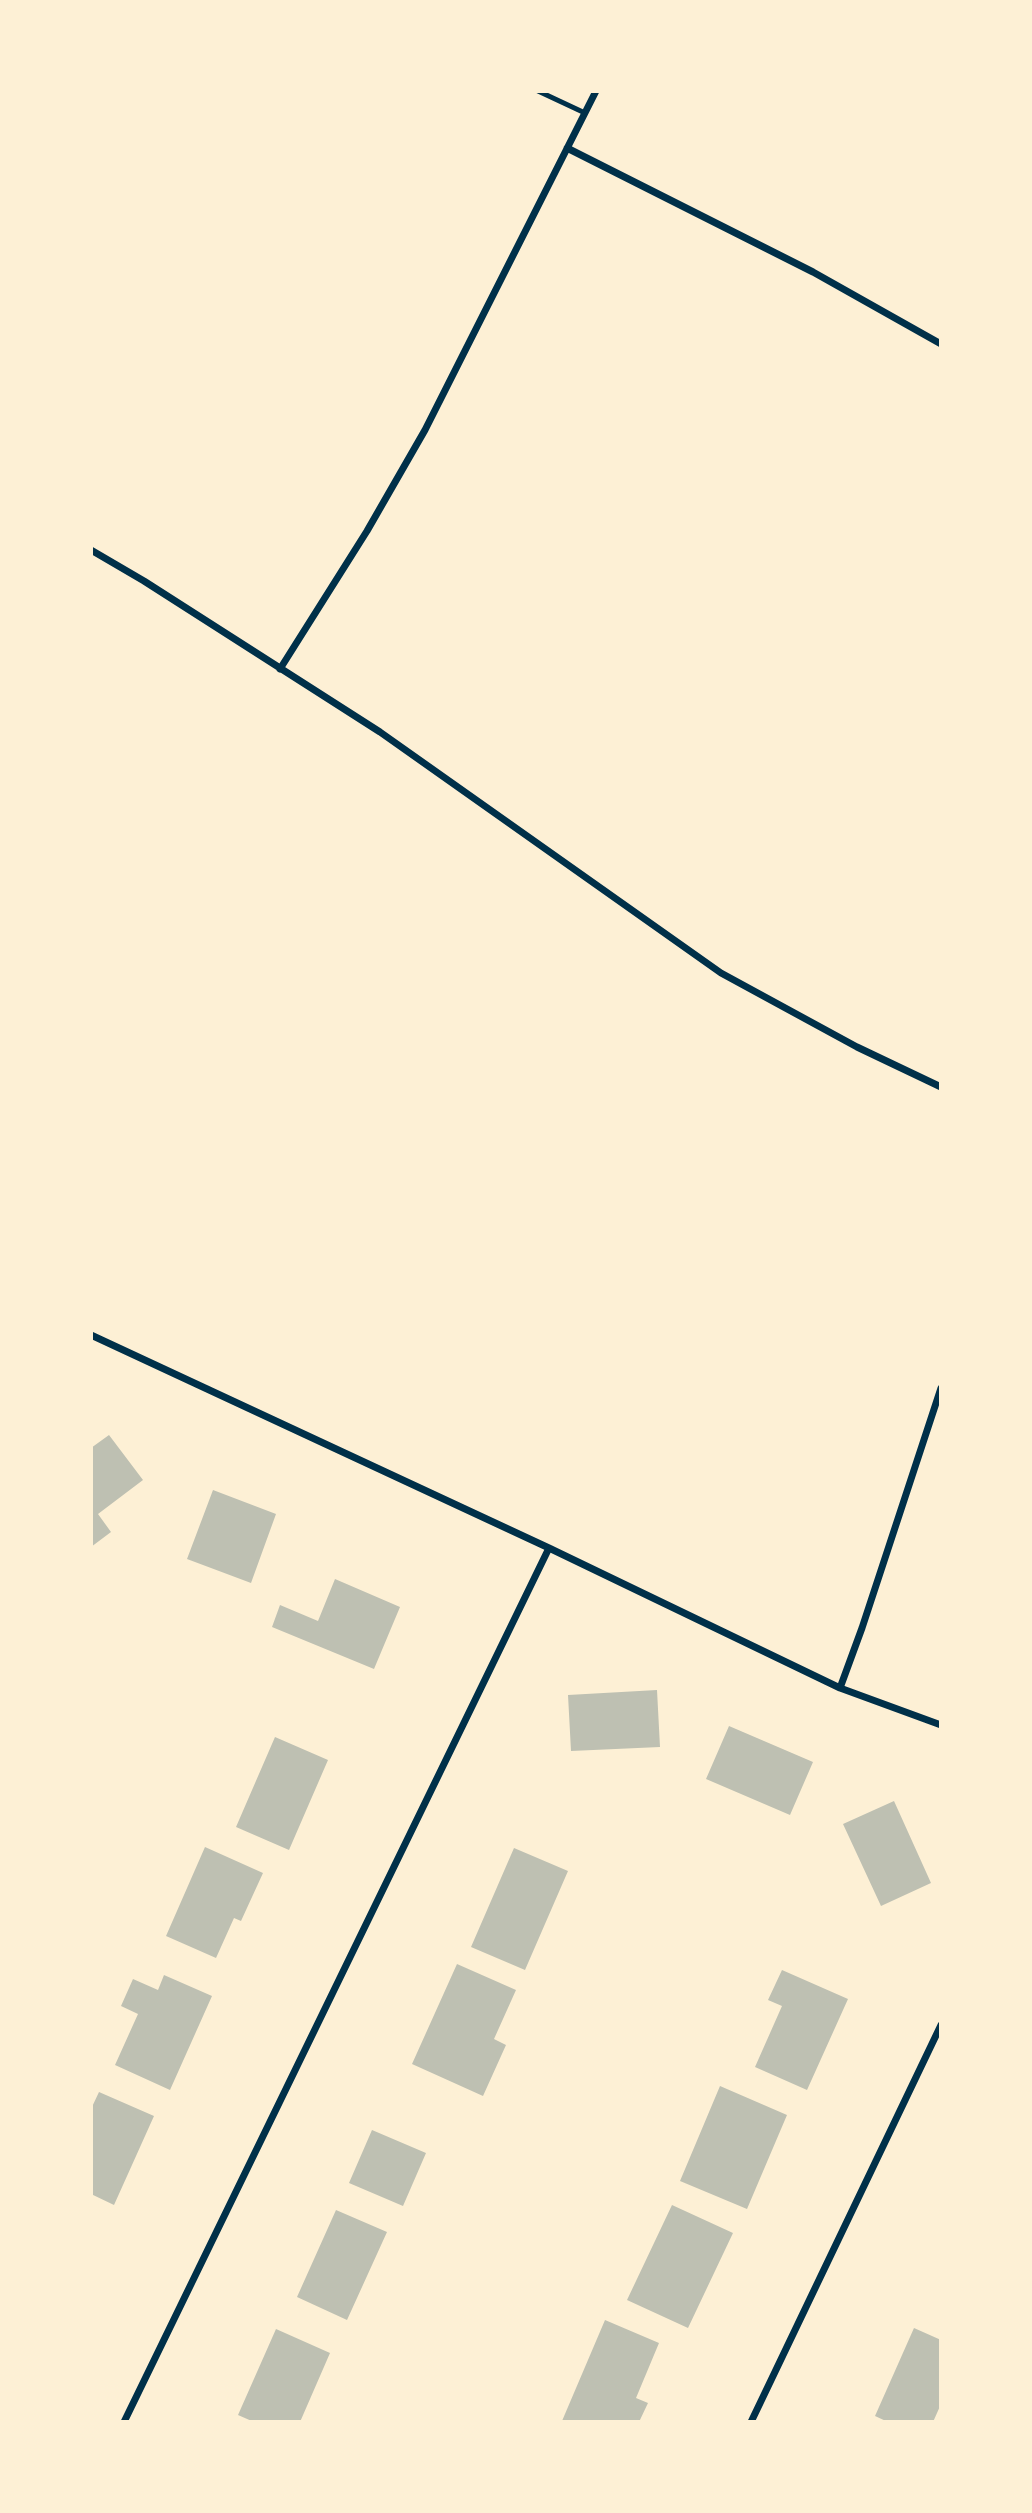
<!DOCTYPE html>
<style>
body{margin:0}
#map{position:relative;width:1032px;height:2513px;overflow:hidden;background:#fdf0d5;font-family:"Libre Baskerville",serif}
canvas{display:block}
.frame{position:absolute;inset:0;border:93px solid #fdf0d5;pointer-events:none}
</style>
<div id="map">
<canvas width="1032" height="2513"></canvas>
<div class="frame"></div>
</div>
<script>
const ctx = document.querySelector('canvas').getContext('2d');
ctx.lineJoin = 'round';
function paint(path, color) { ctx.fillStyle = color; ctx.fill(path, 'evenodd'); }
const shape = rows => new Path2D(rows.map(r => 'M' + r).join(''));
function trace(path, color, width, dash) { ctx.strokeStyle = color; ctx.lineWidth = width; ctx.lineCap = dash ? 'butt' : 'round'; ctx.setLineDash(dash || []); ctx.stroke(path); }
const building = shape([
 [109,1435,143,1480,98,1514,111,1532,91,1547,91,1448],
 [213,1490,276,1514,251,1583,187,1559],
 [335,1579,400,1607,374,1669,272,1627,280,1605,318,1621],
 [657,1690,660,1747,571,1751,568,1695],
 [729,1726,813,1762,790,1815,706,1779],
 [275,1737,328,1760,289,1850,236,1827],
 [894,1801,931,1883,881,1906,843,1824],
 [205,1847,263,1873,241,1921,234,1918,216,1958,166,1936],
 [514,1848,568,1871,525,1970,471,1947],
 [457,1964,516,1990,494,2039,506,2045,483,2096,412,2064],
 [782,1970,848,1999,807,2090,755,2067,782,2006,768,2000],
 [164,1975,212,1996,170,2090,115,2065,138,2014,121,2006,133,1979,158,1990],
 [720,2086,787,2115,747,2209,680,2181],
 [99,2092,154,2116,114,2205,91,2194,91,2109],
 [372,2130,426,2153,403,2206,349,2183],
 [672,2205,733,2233,688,2328,627,2300],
 [336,2210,387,2232,347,2320,297,2297],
 [605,2320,659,2343,636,2398,648,2403,639,2422,565,2422,562,2421],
 [914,2328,941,2340,941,2404,933,2422,888,2422,875,2416],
 [276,2329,330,2353,300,2422,254,2422,238,2415]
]);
const service = shape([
 [538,91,585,113]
]);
const minor = shape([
 [567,148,813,272,941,344],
 [91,550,144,581,380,732,721,973,857,1047,941,1087],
 [280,669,367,531,425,430,596,91],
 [91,1335,549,1548,840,1688,941,1725],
 [840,1688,862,1628,941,1388],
 [124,2422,549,1548],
 [751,2422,941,2025]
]);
paint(building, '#bec0b2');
trace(service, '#003049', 5);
trace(minor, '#003049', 7);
</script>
